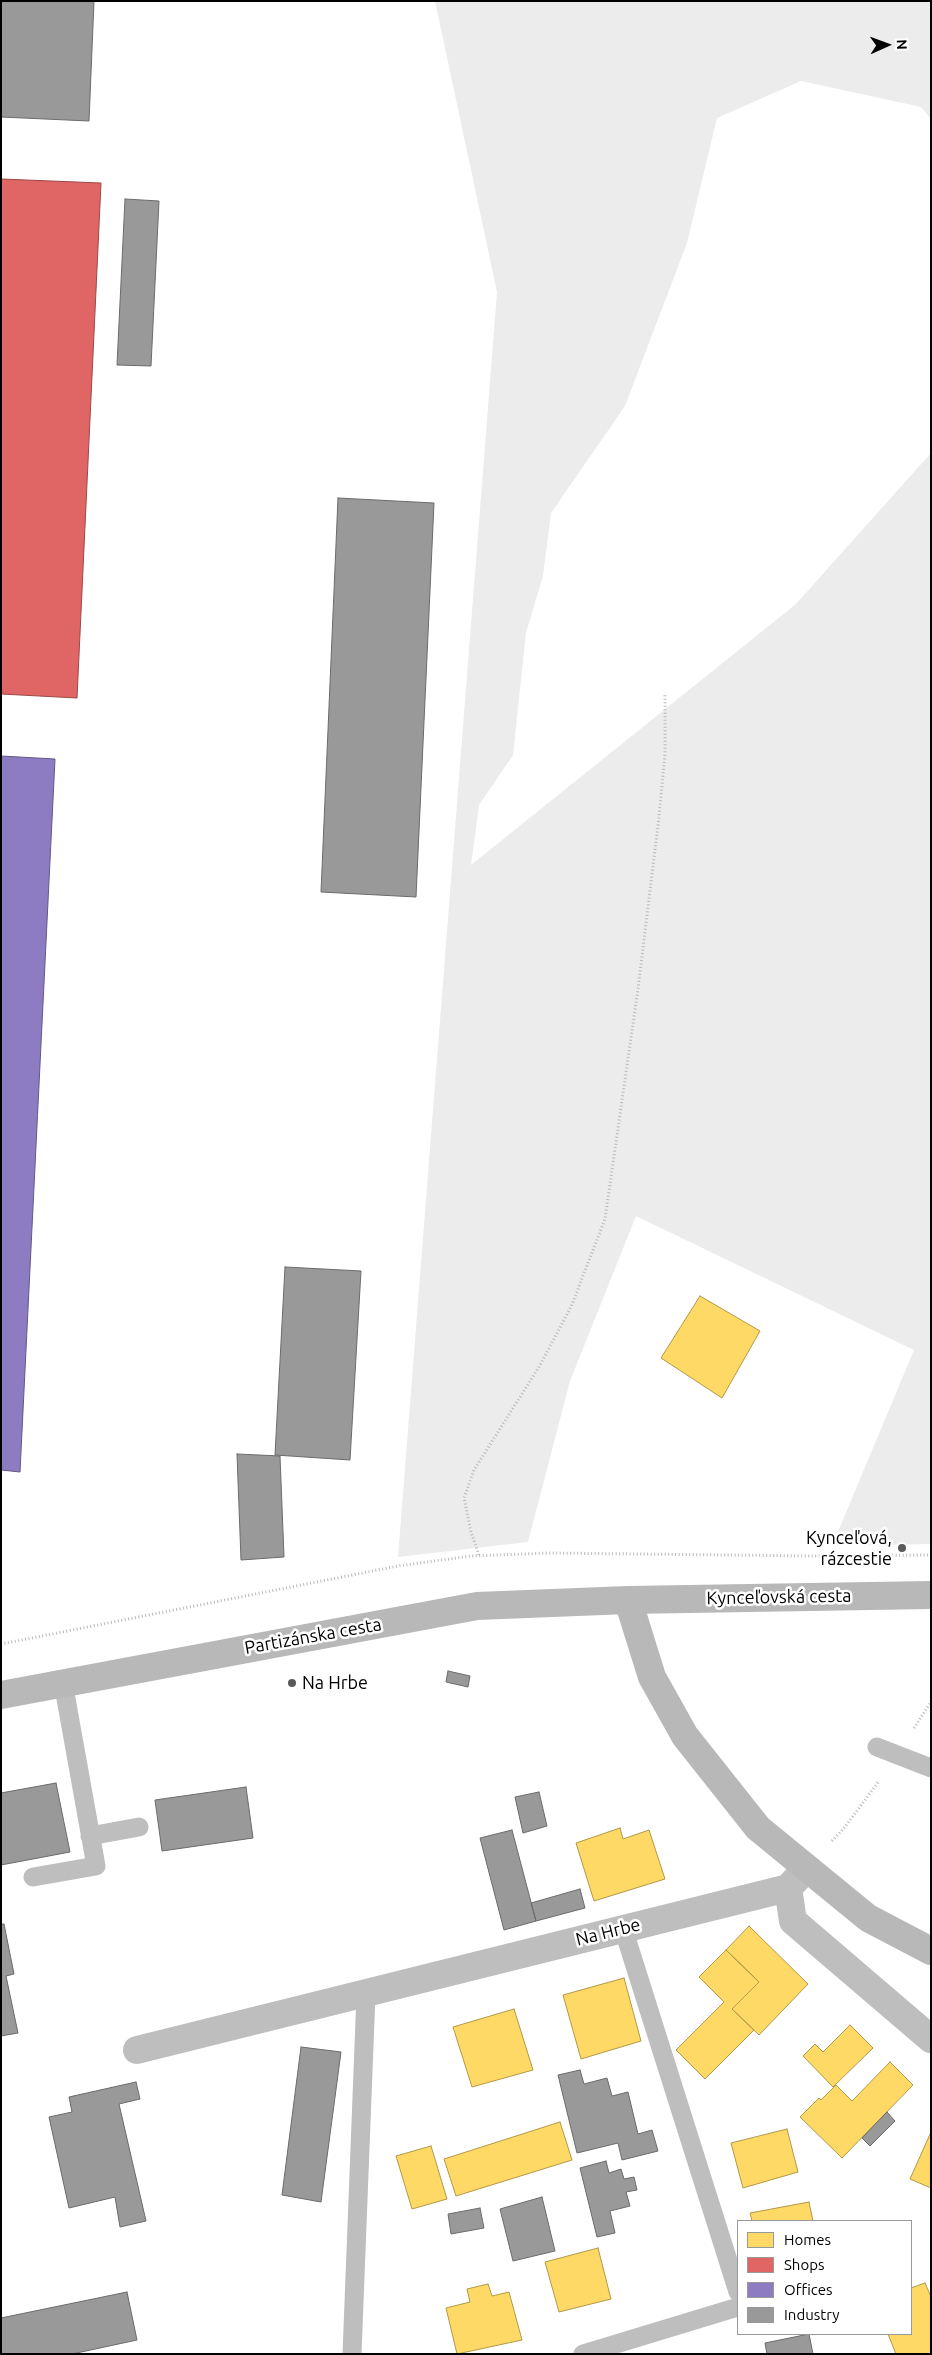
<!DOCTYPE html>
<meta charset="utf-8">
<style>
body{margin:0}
#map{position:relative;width:932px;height:2355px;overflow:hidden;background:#fff;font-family:Ubuntu,sans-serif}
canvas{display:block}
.frame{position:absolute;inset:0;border:2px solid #000;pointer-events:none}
.legend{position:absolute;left:737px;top:2220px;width:175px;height:115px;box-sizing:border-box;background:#fff;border:1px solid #999;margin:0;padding:6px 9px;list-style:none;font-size:15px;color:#000}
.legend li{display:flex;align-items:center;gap:10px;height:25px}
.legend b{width:25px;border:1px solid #999}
.north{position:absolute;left:862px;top:20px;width:50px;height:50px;-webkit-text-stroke:4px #fff;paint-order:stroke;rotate:88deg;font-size:14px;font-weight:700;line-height:20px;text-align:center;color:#000}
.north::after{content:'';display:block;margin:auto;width:18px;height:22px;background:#000;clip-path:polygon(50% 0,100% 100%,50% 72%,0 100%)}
</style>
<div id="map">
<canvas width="932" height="2355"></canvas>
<div class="frame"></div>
<ul class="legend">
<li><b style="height:14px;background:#ffd966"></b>Homes</li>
<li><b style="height:14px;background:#e06666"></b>Shops</li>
<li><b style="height:14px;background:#8e7cc3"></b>Offices</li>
<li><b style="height:14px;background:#999"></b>Industry</li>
</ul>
<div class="north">N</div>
</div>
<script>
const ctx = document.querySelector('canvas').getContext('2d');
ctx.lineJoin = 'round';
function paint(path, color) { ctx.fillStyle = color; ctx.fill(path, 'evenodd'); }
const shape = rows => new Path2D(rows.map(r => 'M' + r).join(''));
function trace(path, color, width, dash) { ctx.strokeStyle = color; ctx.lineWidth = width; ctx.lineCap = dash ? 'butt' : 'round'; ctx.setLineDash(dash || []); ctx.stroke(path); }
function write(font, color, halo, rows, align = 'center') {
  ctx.font = font + ' Ubuntu,sans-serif'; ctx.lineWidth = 5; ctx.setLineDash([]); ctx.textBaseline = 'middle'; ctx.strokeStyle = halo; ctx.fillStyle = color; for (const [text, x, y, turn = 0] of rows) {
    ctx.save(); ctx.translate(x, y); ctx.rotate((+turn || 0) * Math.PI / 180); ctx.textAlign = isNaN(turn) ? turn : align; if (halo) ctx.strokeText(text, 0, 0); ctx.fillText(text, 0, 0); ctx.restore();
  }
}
const green = shape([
 [435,1,931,1,931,119,921,107,801,81,717,118,687,243,625,406,551,513,543,576,526,633,513,755,479,805,471,865,796,604,931,453,931,1544,832,1546,914,1350,636,1216,570,1381,528,1542,398,1557,497,292]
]);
const homes = shape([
 [700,1296,760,1331,722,1398,661,1358,700,1296],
 [620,1828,623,1839,649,1830,665,1879,594,1901,576,1843,620,1828],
 [749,1926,808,1984,759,2035,732,2009,759,1982,726,1950,749,1926],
 [726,1950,759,1982,732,2009,754,2030,705,2079,676,2050,724,2002,699,1977,726,1950],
 [624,1978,641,2041,581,2059,563,1995,624,1978],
 [514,2009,533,2070,472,2087,453,2027,514,2009],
 [850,2025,873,2048,833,2087,803,2056,815,2044,823,2052,850,2025],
 [890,2062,913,2085,842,2158,800,2117,819,2098,821,2100,836,2085,852,2101,890,2062],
 [560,2122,572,2160,456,2196,444,2159,560,2122],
 [787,2129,798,2172,743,2188,731,2143,787,2129],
 [931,2132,931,2188,910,2179,931,2132],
 [431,2146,447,2199,412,2209,396,2156,431,2146],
 [809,2202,813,2221,752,2221,750,2213,809,2202],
 [598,2248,611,2299,559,2312,545,2262,598,2248],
 [925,2283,931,2297,931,2354,896,2354,888,2334,911,2334,911,2288,925,2283],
 [488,2284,492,2296,509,2292,522,2340,457,2354,446,2308,470,2302,467,2289,488,2284]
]);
const shops = shape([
 [1,179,101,183,77,698,1,694,1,179]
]);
const offices = shape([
 [1,756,55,759,20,1472,1,1470,1,756]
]);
const industry = shape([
 [1,1,94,1,89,121,1,117,1,1],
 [125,199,159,201,151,366,117,365,125,199],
 [338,498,434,503,416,897,321,892,338,498],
 [285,1267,361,1271,350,1460,275,1455,285,1267],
 [237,1454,280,1456,284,1557,241,1560,237,1454],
 [448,1671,470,1676,468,1687,446,1682,448,1671],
 [56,1783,70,1852,1,1865,1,1793,56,1783],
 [246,1787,253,1838,162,1851,155,1800,246,1787],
 [539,1792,547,1826,523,1833,515,1797,539,1792],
 [512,1830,536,1921,504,1930,480,1838,512,1830],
 [580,1889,585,1908,536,1921,531,1903,580,1889],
 [1,1924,4,1924,14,1974,6,1976,18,2033,1,2036,1,1924],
 [301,2047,341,2052,321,2202,282,2195,301,2047],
 [580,2070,584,2084,607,2078,612,2096,628,2092,638,2134,652,2130,658,2151,622,2160,618,2143,577,2153,558,2075,580,2070],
 [136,2082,140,2099,119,2104,146,2221,120,2227,115,2197,69,2208,49,2117,72,2112,69,2097,136,2082],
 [887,2112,895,2121,870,2146,862,2138,887,2112],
 [606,2161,609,2173,621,2169,624,2179,634,2177,637,2190,626,2192,630,2206,610,2211,615,2233,597,2237,580,2168,606,2161],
 [542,2197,555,2251,513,2261,500,2209,542,2197],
 [480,2208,484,2228,451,2234,448,2214,480,2208],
 [127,2292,137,2340,72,2354,1,2354,1,2318,127,2292],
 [809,2334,813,2354,767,2354,765,2343,809,2334]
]);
const path = shape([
 [479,1555,471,1532,464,1498,474,1470,539,1367,571,1307,605,1219,638,989,659,817,665,754,665,693],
 [1,1644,398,1566,471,1556,549,1553,817,1556,931,1555],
 [914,1728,931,1702],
 [832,1841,845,1827,879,1781]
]);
const lane = shape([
 [877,1747,931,1768],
 [90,1836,139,1827],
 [33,1877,96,1866,63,1682],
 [623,1928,738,2292],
 [352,2354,366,1994],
 [583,2354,738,2307]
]);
const street = shape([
 [788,1888,793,1921,931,2039],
 [137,2050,788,1888,806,1869]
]);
const secondary = shape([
 [628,1600,652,1677,685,1736,758,1828,868,1918,931,1951],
 [1,1695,477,1606,628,1600,931,1595]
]);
const markers = [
 [902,1548,5,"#595959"],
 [292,1683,5,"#595959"]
];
const poiNames = [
 ["Kynceľová,",892,1538],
 ["rázcestie",892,1559],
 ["Na Hrbe",302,1683,"left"]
];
const streetNames = [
 ["Kynceľovská cesta",779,1597,-1],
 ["Partizánska cesta",313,1636,-10],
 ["Na Hrbe",608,1932,-14]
];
paint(green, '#ececec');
paint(homes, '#ffd966');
trace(homes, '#b29847', 1);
paint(shops, '#e06666');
trace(shops, '#9d4747', 1);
paint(offices, '#8e7cc3');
trace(offices, '#635788', 1);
paint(industry, '#999');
trace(industry, '#6b6b6b', 1);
trace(path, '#b9b9b9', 3, [1, 2.5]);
trace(lane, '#bebebe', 19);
trace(street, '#bebebe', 28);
trace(secondary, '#b8b8b8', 28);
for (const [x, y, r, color] of markers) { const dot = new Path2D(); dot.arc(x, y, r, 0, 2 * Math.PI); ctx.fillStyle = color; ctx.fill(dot); trace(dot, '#fff', 2); }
write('18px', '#000', '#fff', poiNames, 'right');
write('18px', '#000', '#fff', streetNames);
</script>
